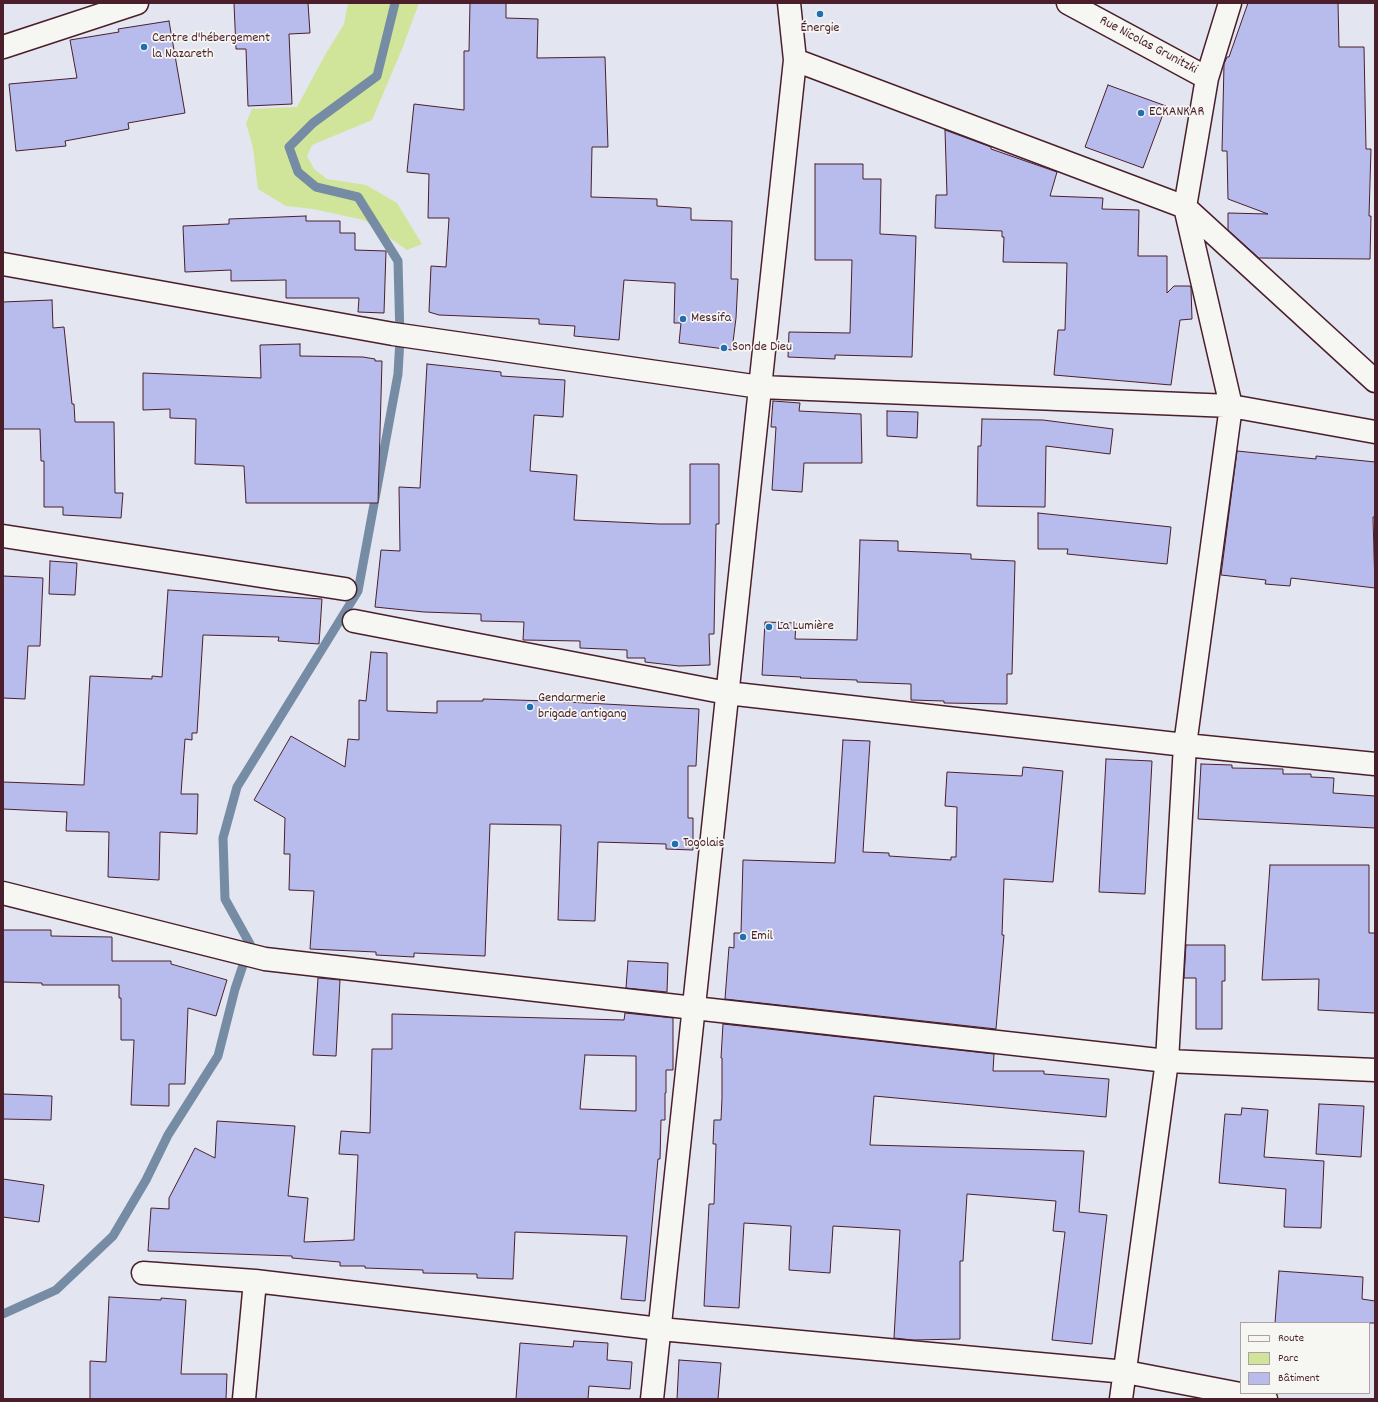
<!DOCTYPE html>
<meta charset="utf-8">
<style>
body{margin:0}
#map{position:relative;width:1378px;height:1402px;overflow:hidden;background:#e3e5f0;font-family:Dekko,sans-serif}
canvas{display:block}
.frame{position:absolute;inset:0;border:4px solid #4a1f2b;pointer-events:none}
.legend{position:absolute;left:1240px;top:1322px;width:130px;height:72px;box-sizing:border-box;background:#f6f6f2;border:1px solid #b1a0a2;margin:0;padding:5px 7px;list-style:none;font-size:12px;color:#4a1f2b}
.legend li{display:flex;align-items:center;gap:8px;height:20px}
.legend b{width:20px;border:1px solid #b1a0a2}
</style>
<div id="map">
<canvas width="1378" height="1402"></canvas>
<div class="frame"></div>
<ul class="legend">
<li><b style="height:5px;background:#f6f6f2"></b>Route</li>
<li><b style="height:11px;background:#d0e599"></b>Parc</li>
<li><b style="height:11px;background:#b8bced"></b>Bâtiment</li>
</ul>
</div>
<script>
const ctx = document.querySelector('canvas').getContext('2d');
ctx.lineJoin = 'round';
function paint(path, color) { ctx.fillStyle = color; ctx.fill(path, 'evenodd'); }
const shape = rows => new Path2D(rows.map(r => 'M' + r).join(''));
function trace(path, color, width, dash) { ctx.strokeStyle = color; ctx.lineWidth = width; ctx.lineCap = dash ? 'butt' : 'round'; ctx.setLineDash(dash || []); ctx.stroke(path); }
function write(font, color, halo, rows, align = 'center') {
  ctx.font = font + ' Dekko,sans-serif'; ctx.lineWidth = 3.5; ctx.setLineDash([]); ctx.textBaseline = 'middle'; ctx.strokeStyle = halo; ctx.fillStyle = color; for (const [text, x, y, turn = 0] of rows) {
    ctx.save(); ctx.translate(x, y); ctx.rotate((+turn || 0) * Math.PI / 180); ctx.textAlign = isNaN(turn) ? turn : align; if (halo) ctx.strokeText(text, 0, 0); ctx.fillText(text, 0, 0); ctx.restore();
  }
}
const green = shape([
 [348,3,419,3,402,49,372,120,312,145,307,156,314,169,327,179,366,185,397,203,422,244,407,250,364,220,313,209,286,206,258,189,253,148,246,123,252,109,297,107,325,55,344,24]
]);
const stream = shape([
 [3,1314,56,1290,113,1236,146,1180,168,1135,218,1056,235,989,250,944,225,899,223,838,237,787,358,591,398,374,400,339,398,261,358,197,316,187,298,172,289,147,313,123,377,76,395,3]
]);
const building = shape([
 [234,3,308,3,310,33,289,34,292,104,248,106,246,49,236,49,234,3],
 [470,3,506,3,506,18,538,19,537,58,605,57,608,147,592,147,591,197,657,199,657,206,691,208,691,220,732,221,731,279,738,279,736,318,732,350,679,343,681,323,674,323,675,283,624,280,619,340,574,336,575,326,539,324,539,319,439,315,429,312,431,266,446,267,449,218,428,218,429,174,407,172,414,104,464,110,464,51,469,51,470,3],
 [1248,3,1338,3,1339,47,1364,47,1366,149,1371,149,1369,216,1371,216,1370,259,1259,258,1228,230,1228,213,1268,214,1228,199,1227,151,1222,151,1224,64,1227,57,1229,57,1248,3],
 [169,21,185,113,128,123,129,129,65,141,66,146,16,151,9,84,77,78,70,40,119,32,118,29,169,21],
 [1108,85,1166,106,1143,168,1085,147,1108,85],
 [945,130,991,147,991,149,1057,172,1050,196,1103,198,1102,209,1139,210,1138,256,1167,256,1167,293,1174,286,1190,286,1191,288,1192,319,1180,320,1171,385,1054,375,1058,330,1065,330,1067,263,1003,262,1004,237,1002,237,1002,231,935,228,936,195,947,195,945,130],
 [815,164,863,164,863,179,881,179,880,234,916,236,912,357,835,355,835,359,788,357,789,332,850,333,852,260,815,260,815,164],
 [306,216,306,221,340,221,340,233,355,233,355,250,386,251,384,313,358,312,359,298,286,298,286,280,231,281,231,270,185,272,183,226,229,224,229,219,306,216],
 [52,300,53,328,64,327,72,404,74,404,75,422,114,422,115,493,123,493,121,518,63,515,63,507,44,507,44,461,41,461,40,429,3,429,3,302,52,300],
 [300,344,300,356,363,357,375,359,375,361,382,361,378,503,246,503,244,466,195,464,196,419,170,418,170,409,143,410,143,373,261,378,260,345,300,344],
 [427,364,501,372,501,376,565,380,563,417,534,415,530,471,577,475,574,520,659,524,690,524,690,464,719,464,719,524,716,524,714,634,709,634,710,665,679,666,645,662,645,658,627,658,627,650,580,648,580,641,523,640,524,622,481,621,481,614,424,612,375,607,381,550,400,551,399,487,420,488,427,364],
 [773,401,800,403,799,411,861,414,862,463,804,463,802,492,772,490,776,427,771,427,773,401],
 [887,411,918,412,917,438,887,436,887,411],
 [982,419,1043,420,1113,429,1110,454,1046,446,1045,507,977,506,978,446,981,446,982,419],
 [1237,451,1316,459,1316,456,1375,462,1375,517,1373,517,1375,588,1291,578,1290,586,1265,584,1266,580,1221,575,1237,451],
 [1038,513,1171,527,1167,564,1067,554,1068,549,1038,549,1038,513],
 [860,540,898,541,898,551,971,554,971,559,1015,561,1012,674,1007,674,1007,704,944,703,944,701,911,700,911,684,857,682,857,680,800,678,801,677,762,675,765,622,796,623,795,639,857,640,860,540],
 [50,561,77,563,75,595,49,594,50,561],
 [3,576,43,578,40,646,28,646,25,699,3,698,3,576],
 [168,590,322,599,319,644,278,641,279,637,203,635,197,733,192,733,192,740,185,739,181,794,198,794,197,834,160,832,159,880,108,877,109,832,66,831,67,812,3,809,3,782,84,785,90,676,152,679,152,676,162,677,168,590],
 [371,652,387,653,387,711,437,713,437,701,483,701,483,699,548,701,699,709,696,766,688,766,688,818,693,818,693,850,666,849,666,844,598,842,595,921,558,920,561,825,490,824,485,956,414,953,414,957,376,955,376,952,310,949,314,891,289,890,290,854,284,854,285,818,254,800,291,736,345,767,348,739,359,740,359,700,366,701,371,652],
 [843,740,870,741,863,852,889,853,889,856,951,860,951,857,956,857,957,807,945,806,947,772,1022,776,1023,767,1063,771,1053,882,1004,879,1002,935,1004,935,996,1029,725,999,729,947,734,948,734,933,741,933,743,860,835,863,843,740],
 [1106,759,1152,761,1145,894,1099,892,1106,759],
 [1201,764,1232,765,1232,768,1283,769,1283,774,1311,774,1311,777,1334,778,1333,793,1375,796,1375,828,1198,819,1201,764],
 [1270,865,1369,865,1369,933,1375,933,1375,1013,1318,1010,1319,979,1262,980,1270,865],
 [3,930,51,930,51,936,112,937,112,961,171,961,171,964,227,980,216,1016,188,1008,185,1084,169,1084,169,1106,131,1105,134,1040,121,1040,121,998,119,998,119,985,42,985,42,983,3,982,3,930],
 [1186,945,1225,945,1225,981,1222,981,1222,1029,1196,1029,1196,978,1184,978,1186,945],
 [628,961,668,963,667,992,626,988,628,961],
 [318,978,340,980,336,1056,313,1055,318,978],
 [625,1013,673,1018,673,1070,666,1070,666,1093,665,1093,665,1120,661,1120,660,1159,658,1159,645,1301,621,1299,627,1236,515,1232,513,1279,477,1278,477,1274,423,1273,423,1270,365,1268,365,1266,340,1266,340,1262,292,1258,292,1256,148,1251,151,1208,169,1209,169,1198,195,1148,215,1158,217,1121,295,1126,288,1196,308,1198,304,1242,354,1240,358,1155,339,1154,341,1131,370,1133,372,1049,392,1049,392,1014,624,1020,625,1013],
 [585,1055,636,1056,636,1111,580,1109,585,1055],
 [723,1024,994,1054,993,1071,1044,1071,1044,1074,1109,1079,1106,1117,874,1096,870,1145,1084,1151,1079,1212,1107,1215,1092,1344,1052,1340,1065,1232,1053,1231,1056,1201,967,1194,963,1261,960,1261,960,1339,913,1340,894,1338,900,1230,833,1226,830,1273,789,1270,791,1226,744,1223,739,1308,704,1306,709,1204,714,1204,716,1144,713,1144,714,1120,721,1120,722,1098,722,1058,721,1058,723,1024],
 [3,1094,52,1096,51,1120,3,1119,3,1094],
 [1319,1104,1364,1106,1361,1157,1316,1154,1319,1104],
 [1242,1108,1268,1110,1264,1157,1324,1161,1321,1228,1284,1227,1286,1189,1219,1183,1225,1114,1241,1115,1242,1108],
 [3,1179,44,1185,39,1222,3,1217,3,1179],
 [1279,1271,1363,1277,1362,1299,1375,1301,1375,1323,1275,1323,1279,1271],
 [109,1297,161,1300,161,1298,186,1300,181,1374,227,1374,226,1399,90,1399,90,1361,106,1362,109,1297],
 [574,1341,608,1343,607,1360,632,1362,630,1389,589,1386,588,1399,516,1399,520,1343,573,1347,574,1341],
 [679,1360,721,1363,718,1399,677,1399,679,1360]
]);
const minor = shape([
 [1068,3,1207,78],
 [3,47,137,3],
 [795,60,1185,207,1375,381],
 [3,264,393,334,760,387,1231,406,1375,432],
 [3,536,345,589],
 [354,621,727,693,1185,745,1375,764],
 [3,893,265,959,694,1008,1167,1061,1375,1070],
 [143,1273,255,1281,660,1329,1126,1372,1266,1399],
 [244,1399,255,1281],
 [652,1399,795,60,789,3],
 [1121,1399,1167,1061,1185,745,1231,406,1185,207,1207,78,1230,3]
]);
const markers = [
 [820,14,4,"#1f6fb2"],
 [144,47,4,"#1f6fb2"],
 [1141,113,4,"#1f6fb2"],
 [683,319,4,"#1f6fb2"],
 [724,348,4,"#1f6fb2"],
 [769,627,4,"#1f6fb2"],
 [530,707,4,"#1f6fb2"],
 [675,844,4,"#1f6fb2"],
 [743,937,4,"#1f6fb2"]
];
const poiNames = [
 ["Énergie",820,29,"center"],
 ["Centre d'hébergement",152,39],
 ["la Nazareth",152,55],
 ["ECKANKAR",1149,113],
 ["Messifa",691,319],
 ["Son de Dieu",732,348],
 ["La Lumière",777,627],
 ["Gendarmerie",538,699],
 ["brigade antigang",538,715],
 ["Togolais",683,844],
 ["Emil",751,937]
];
const streetNames = [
 ["Rue Nicolas Grunitzki",1148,46,28]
];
paint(green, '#d0e599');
trace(stream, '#758ca4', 9);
paint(building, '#b8bced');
trace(building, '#4a1f2b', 1);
trace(minor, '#4a1f2b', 25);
trace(minor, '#f6f6f2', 22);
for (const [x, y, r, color] of markers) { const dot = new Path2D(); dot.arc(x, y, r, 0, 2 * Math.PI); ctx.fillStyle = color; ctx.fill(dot); trace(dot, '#f6f6f2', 1.5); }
write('14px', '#4a1f2b', '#f6f6f2', poiNames, 'left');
write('14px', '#4a1f2b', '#f6f6f2', streetNames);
</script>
